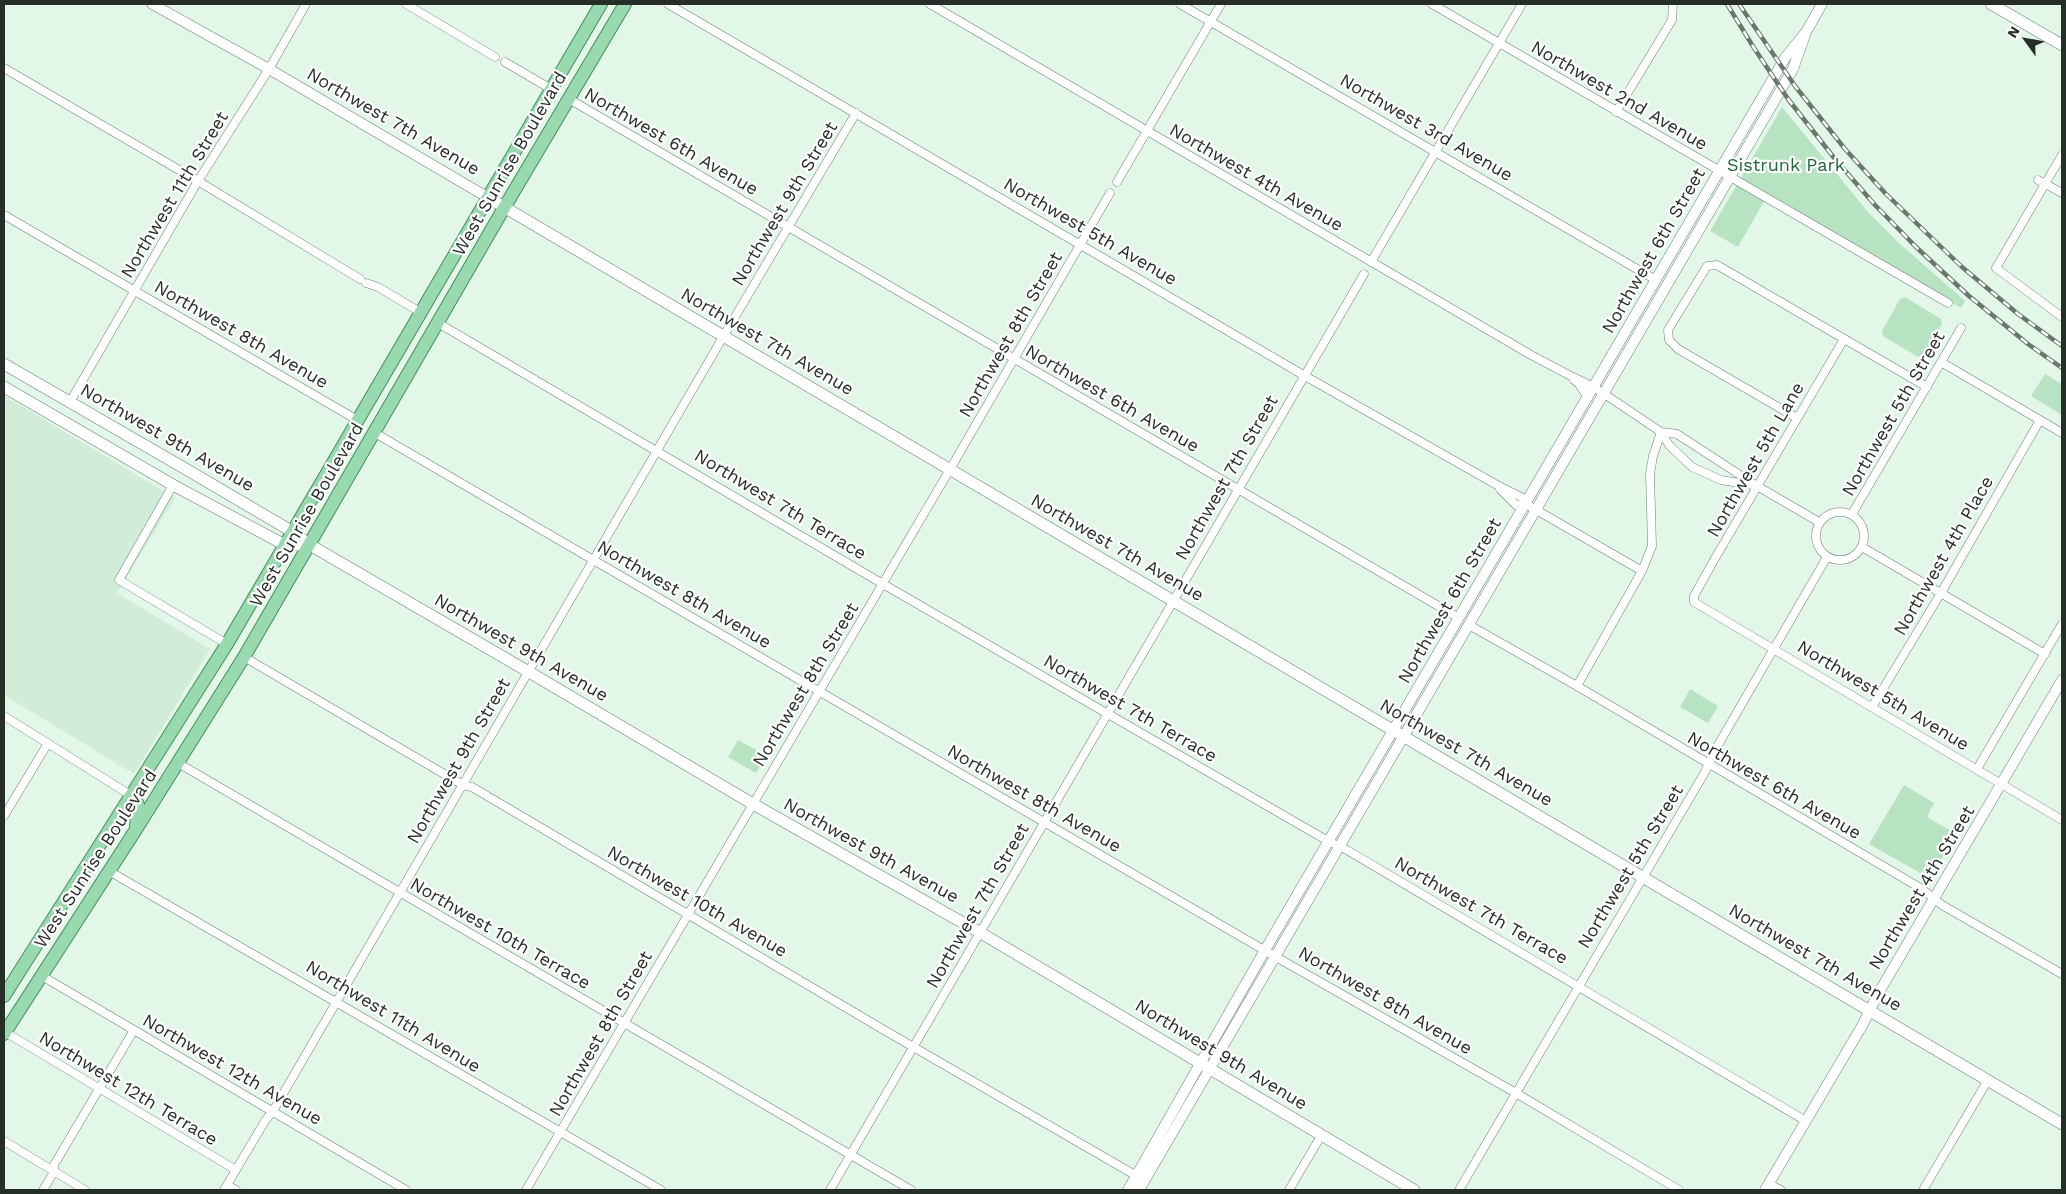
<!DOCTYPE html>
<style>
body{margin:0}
#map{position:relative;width:2066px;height:1194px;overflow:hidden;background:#e2f7e7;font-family:"Work Sans",sans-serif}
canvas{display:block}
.frame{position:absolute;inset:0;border:5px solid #262e28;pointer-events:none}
.north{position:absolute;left:2001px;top:15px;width:50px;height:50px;-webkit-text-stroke:4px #fefefe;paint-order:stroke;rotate:302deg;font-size:14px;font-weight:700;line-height:20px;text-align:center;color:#262e28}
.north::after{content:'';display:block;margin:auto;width:18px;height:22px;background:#262e28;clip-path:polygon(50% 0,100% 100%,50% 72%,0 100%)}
</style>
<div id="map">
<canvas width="2066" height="1194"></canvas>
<div class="frame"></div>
<div class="north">N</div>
</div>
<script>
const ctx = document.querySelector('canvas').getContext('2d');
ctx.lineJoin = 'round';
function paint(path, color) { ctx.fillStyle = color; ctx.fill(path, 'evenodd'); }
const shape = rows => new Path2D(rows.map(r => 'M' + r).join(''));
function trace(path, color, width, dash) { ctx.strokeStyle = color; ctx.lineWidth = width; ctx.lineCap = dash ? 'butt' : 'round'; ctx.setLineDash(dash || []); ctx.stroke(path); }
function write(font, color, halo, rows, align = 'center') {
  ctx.font = font + ' "Work Sans",sans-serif'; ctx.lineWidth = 4.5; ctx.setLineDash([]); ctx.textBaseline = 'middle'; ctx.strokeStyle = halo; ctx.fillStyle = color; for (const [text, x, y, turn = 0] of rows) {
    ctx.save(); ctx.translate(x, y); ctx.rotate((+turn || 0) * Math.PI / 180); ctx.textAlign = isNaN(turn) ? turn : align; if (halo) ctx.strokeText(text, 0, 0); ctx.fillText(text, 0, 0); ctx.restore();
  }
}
const built = shape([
 [5,396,175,498,117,593,210,649,134,774,4,695,4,399]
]);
const green = shape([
 [1782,107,1868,212,1899,243,1965,301,1961,308,1768,194,1738,247,1710,231],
 [1905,297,1941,319,1942,324,1924,355,1918,357,1883,336,1882,331,1900,299],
 [2045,374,2062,384,2062,415,2031,396],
 [1690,689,1718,706,1708,723,1680,707],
 [738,740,766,755,756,773,728,757],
 [1904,785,1934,803,1927,817,1956,834,1935,870,1922,874,1869,844]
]);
const minor = shape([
 [406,4,495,57],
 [668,4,1305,376,1497,485,1521,497,1526,504,1642,571],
 [930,4,1531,355,1569,375,1594,387,1661,432,1677,434,1757,486,1819,522],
 [1180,4,1656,280],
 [1432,4,1948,303],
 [505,62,551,89],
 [4,68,198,181,360,279],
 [569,99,1459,618],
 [1616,112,1672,20,1673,4],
 [2062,155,1996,268,2062,317],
 [2038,180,2062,193],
 [1117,182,1221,4],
 [4,215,359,421],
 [1371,262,1522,4],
 [366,283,378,287,420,312],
 [438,323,883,584,1328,841,1347,850,1806,1121],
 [1844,339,1714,560,1694,596,1694,602,2062,820],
 [1941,362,2062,433],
 [1574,380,1579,384,1588,398],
 [70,402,198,181,269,69,306,4],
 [1797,418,1678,349,1669,340,1668,330,1707,266,1717,265,1927,387],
 [1661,432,1669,445,1692,467,1721,480,1752,485],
 [375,433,1276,957,1516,1093,1679,1190],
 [173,485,119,580,227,644],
 [1500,489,1516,505,1526,504],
 '1816 536a24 24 0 1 1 48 0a24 24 0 1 1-48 0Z',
 [1852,514,1961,328],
 [1862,547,2045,654],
 [1469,625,1577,686,1922,889,1942,905,2062,974],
 [244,657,463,785,472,787,884,1030,1135,1175],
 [1577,686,1642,571,1652,546,1650,474,1653,456,1661,432],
 [1872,707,1941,593,2040,420],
 [4,716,132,796],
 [178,763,911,1190],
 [1977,769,2062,624],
 [4,816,48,743],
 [109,871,661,1190],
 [42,976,406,1190],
 [5,1032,236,1170],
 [4,1141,85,1190],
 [1769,1184,1781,1190],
 [227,1185,236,1190],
 [43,1190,54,1172,54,1165,134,1030],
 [224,1190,265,1121,273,1111,723,337,856,113],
 [526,1190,956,459,1110,193],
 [830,1190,1364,274],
 [1289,1190,1321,1136],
 [1459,1190,1705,772,1714,752,1827,557],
 [1923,1190,1988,1080]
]);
const tertiary = shape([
 [152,4,269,69,487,197],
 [1128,1190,1265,950,1785,58,1806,32,1822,4],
 [1139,1190,1793,69,1805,35],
 [1765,1190,1862,1026,1878,994,2062,680]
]);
const secondary = shape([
 [1991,4,2062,45],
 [487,197,2062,1124],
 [4,364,184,468,293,532,310,545,529,672,753,804,981,933,1414,1190],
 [4,387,173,485,285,545,310,545]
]);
const primary = shape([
 [132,796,136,800,138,805,136,826],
 [4,996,227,644,601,4],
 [4,1034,135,831,244,657,504,208,625,4]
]);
const rail = shape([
 [1727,4,1754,48,1788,99,1835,159,1875,205,1917,248,1969,296,2028,344,2062,368],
 [1739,4,1795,86,1845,149,1885,193,1962,267,2018,314,2062,346]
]);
const streetNames = [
 ["Northwest 2nd Avenue",1619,96,30],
 ["Northwest 7th Avenue",393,122,30],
 ["Northwest 3rd Avenue",1426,128,30],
 ["Northwest 6th Avenue",671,142,30],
 ["West Sunrise Boulevard",510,164,-60],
 ["Northwest 4th Avenue",1256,178,30],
 ["Northwest 11th Street",175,195,-59],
 ["Northwest 9th Street",785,204,-59],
 ["Northwest 5th Avenue",1090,232,30],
 ["Northwest 6th Street",1654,251,-60],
 ["Northwest 8th Avenue",241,335,30],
 ["Northwest 8th Street",1011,335,-60],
 ["Northwest 7th Avenue",767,342,30],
 ["Northwest 6th Avenue",1112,399,30],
 ["Northwest 5th Street",1894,414,-60],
 ["Northwest 9th Avenue",167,438,30],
 ["Northwest 5th Lane",1756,460,-60],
 ["Northwest 7th Street",1227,478,-60],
 ["Northwest 7th Terrace",780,505,31],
 ["West Sunrise Boulevard",307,515,-60],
 ["Northwest 7th Avenue",1117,548,30],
 ["Northwest 4th Place",1944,556,-60],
 ["Northwest 8th Avenue",684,595,30],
 ["Northwest 6th Street",1450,601,-60],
 ["Northwest 9th Avenue",521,648,30],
 ["Northwest 8th Street",806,685,-59],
 ["Northwest 5th Avenue",1883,696,31],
 ["Northwest 7th Terrace",1130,709,30],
 ["Northwest 7th Avenue",1466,753,30],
 ["Northwest 9th Street",459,761,-60],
 ["Northwest 6th Avenue",1774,786,30],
 ["Northwest 8th Avenue",1034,799,30],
 ["Northwest 9th Avenue",871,851,29],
 ["West Sunrise Boulevard",96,859,-57],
 ["Northwest 5th Street",1631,867,-59],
 ["Northwest 4th Street",1922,888,-59],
 ["Northwest 10th Avenue",697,902,30],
 ["Northwest 7th Street",978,906,-60],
 ["Northwest 7th Terrace",1481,911,30],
 ["Northwest 10th Terrace",500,934,30],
 ["Northwest 7th Avenue",1815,958,30],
 ["Northwest 8th Avenue",1385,1001,30],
 ["Northwest 11th Avenue",393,1017,31],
 ["Northwest 8th Street",601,1034,-60],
 ["Northwest 9th Avenue",1221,1055,31],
 ["Northwest 12th Avenue",232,1070,30],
 ["Northwest 12th Terrace",128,1089,31]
];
const parkNames = [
 ["Sistrunk Park",1786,166]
];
paint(built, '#d1edd8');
paint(green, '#b8e3c3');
trace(minor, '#6d8172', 9);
trace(tertiary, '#6d8172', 11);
trace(secondary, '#6d8172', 12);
trace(primary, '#458d5d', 14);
trace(minor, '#fff', 8);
trace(tertiary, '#fff', 10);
trace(secondary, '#fff', 11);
trace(primary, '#99d9af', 12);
trace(rail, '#6a776d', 4.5);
trace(rail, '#fefefe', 2.5, [8]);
write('18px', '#262e28', '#fefefe', streetNames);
write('18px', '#1e663a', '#fefefe', parkNames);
</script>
